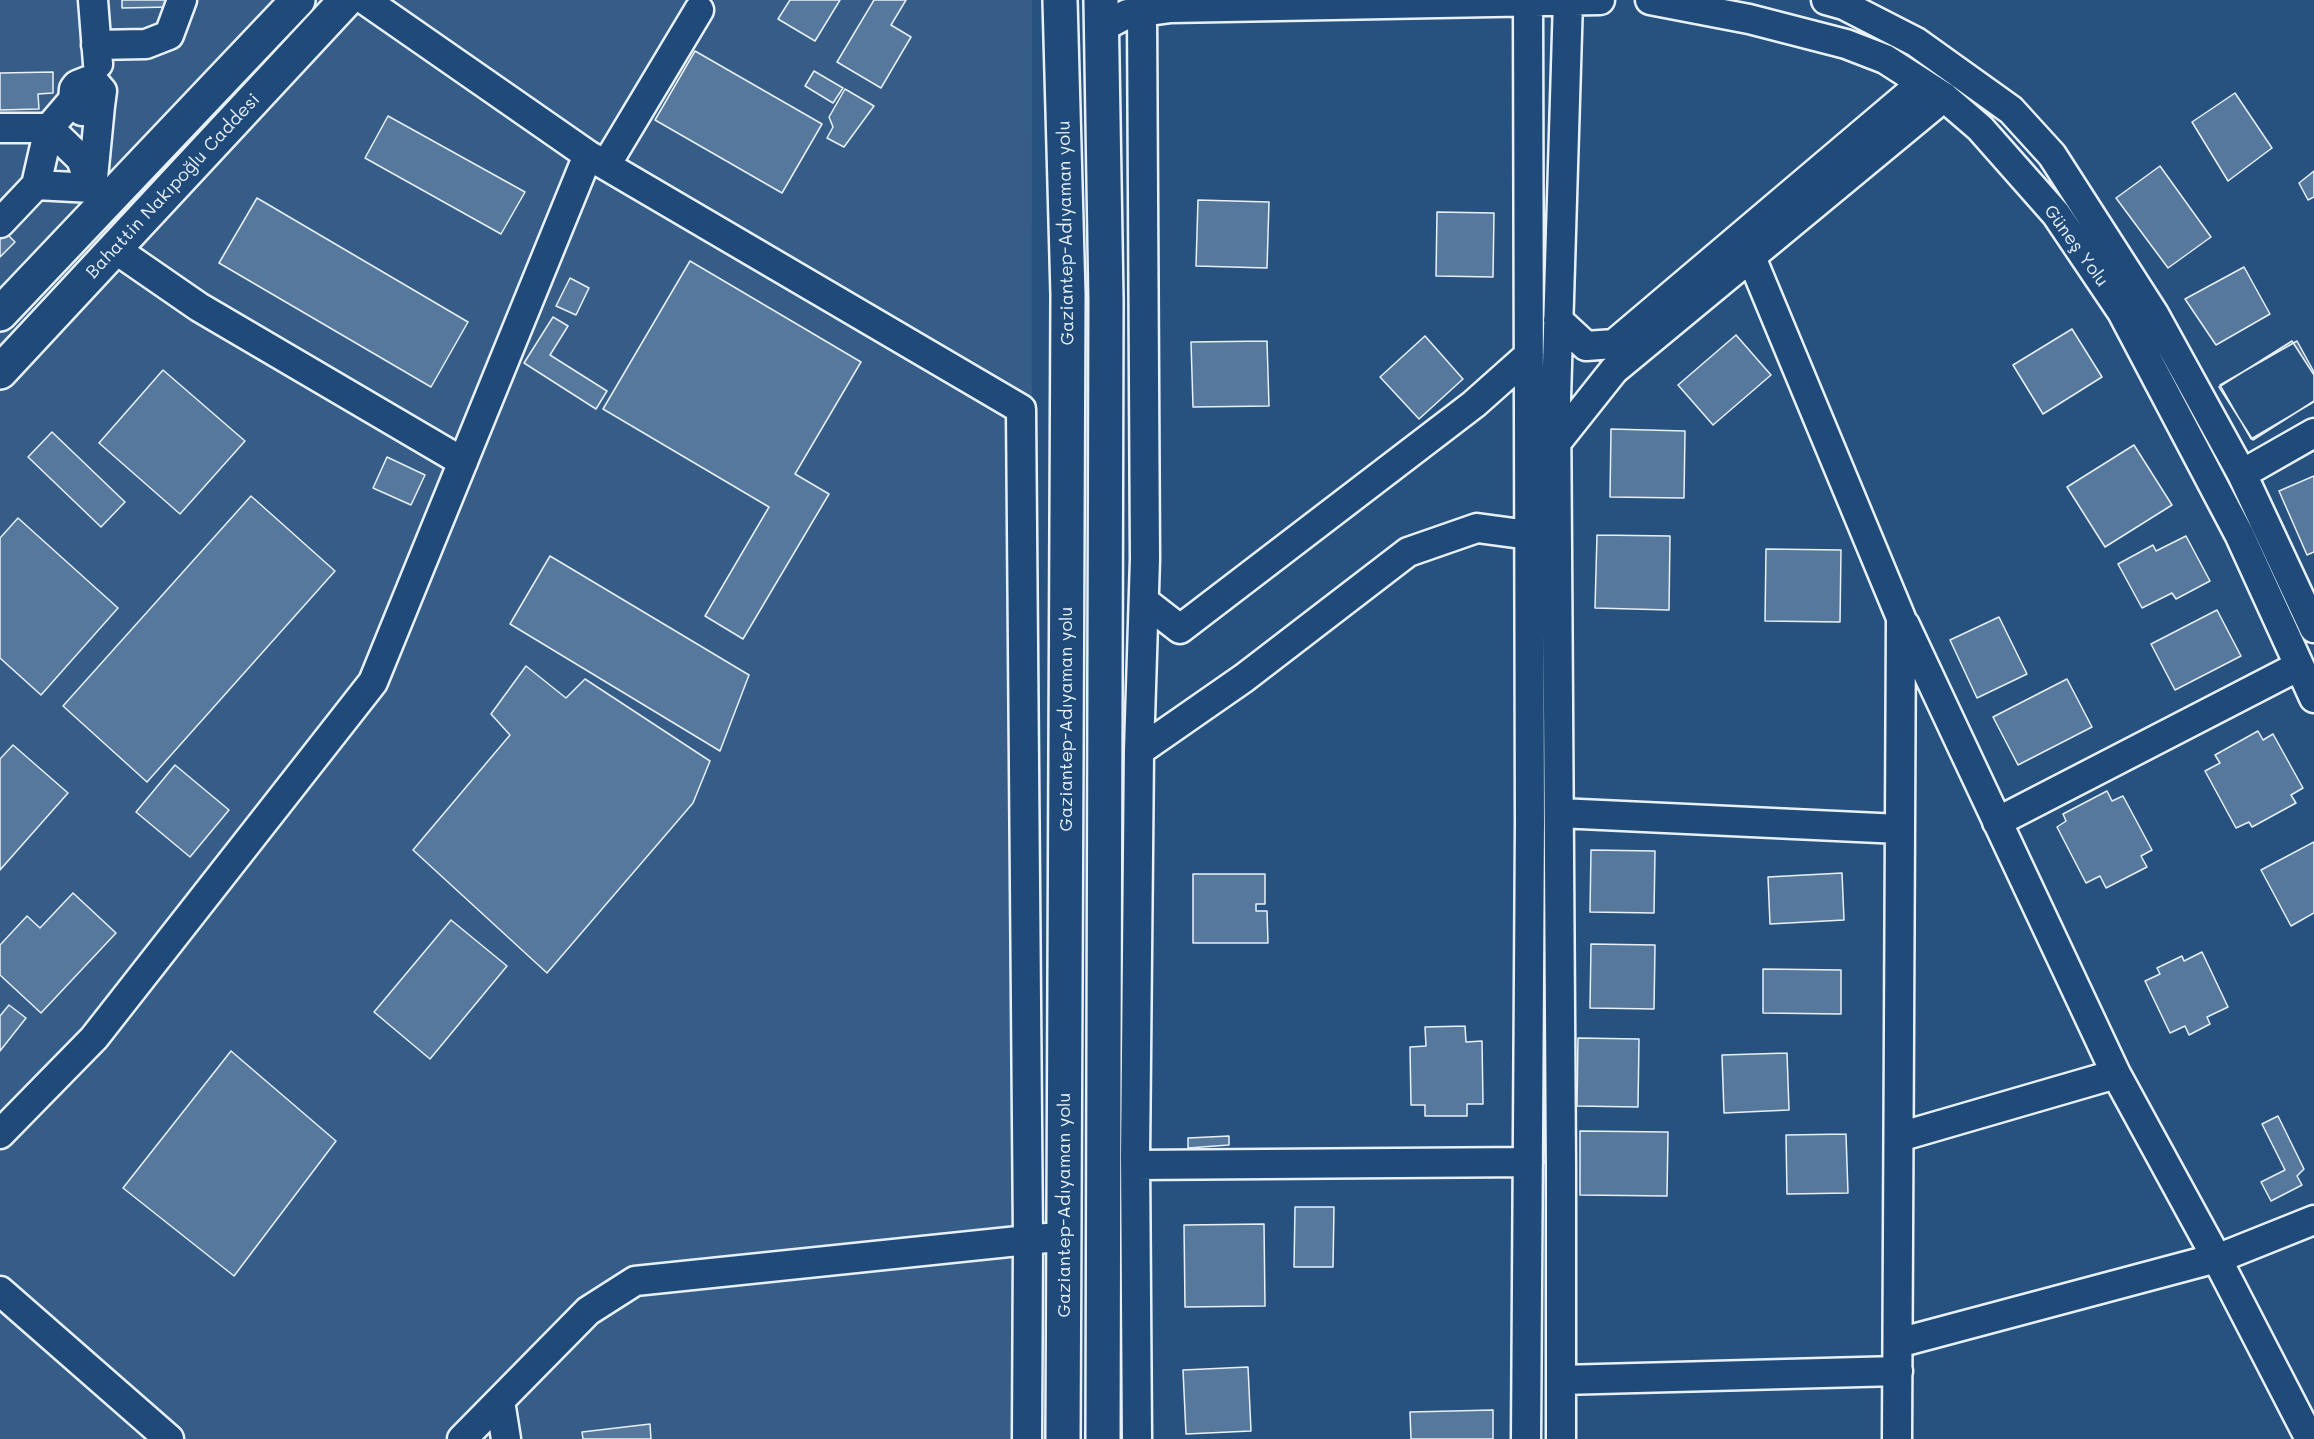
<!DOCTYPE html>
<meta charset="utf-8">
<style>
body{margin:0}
canvas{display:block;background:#27517f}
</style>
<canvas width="2314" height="1439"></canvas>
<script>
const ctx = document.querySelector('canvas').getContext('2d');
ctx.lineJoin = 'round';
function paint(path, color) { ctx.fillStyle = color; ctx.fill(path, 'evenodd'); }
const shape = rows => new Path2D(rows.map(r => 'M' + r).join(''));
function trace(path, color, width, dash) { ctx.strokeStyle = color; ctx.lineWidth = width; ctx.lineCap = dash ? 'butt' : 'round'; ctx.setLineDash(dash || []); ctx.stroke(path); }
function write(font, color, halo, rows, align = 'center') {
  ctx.font = font + ' Mali,sans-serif'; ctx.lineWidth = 5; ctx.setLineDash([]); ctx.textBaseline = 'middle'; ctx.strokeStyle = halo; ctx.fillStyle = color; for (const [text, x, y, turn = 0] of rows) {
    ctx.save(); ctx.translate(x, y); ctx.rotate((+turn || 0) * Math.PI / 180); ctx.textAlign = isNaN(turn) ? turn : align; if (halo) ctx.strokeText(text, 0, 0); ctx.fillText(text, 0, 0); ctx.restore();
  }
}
const built = shape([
 [0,0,1032,0,1031,1439,0,1439]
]);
const building = shape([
 [122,0,171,0,171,7,122,8,122,0],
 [790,0,840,0,815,41,778,19,790,0],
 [874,0,906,0,891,25,911,37,881,88,837,62,874,0],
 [695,51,822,124,782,193,655,120,695,51],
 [814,71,843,88,833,103,805,86,814,71],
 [53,72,53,93,38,94,39,109,0,110,0,73,53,72],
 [845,89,874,106,844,147,827,138,833,127,829,117,845,89],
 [2235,93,2272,148,2228,181,2192,122,2235,93],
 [388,116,525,192,501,234,365,158,388,116],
 [2160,166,2211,237,2168,268,2116,198,2160,166],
 [2314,171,2314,197,2308,200,2299,183,2314,171],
 [257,198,468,322,431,387,219,263,257,198],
 [1198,200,1269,202,1267,268,1196,266,1198,200],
 [1437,212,1494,213,1493,277,1436,276,1437,212],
 [0,227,15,242,0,257,0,227],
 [690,261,861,362,795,474,829,494,743,639,705,616,769,507,603,409,690,261],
 [2244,267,2270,314,2216,345,2185,299,2244,267],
 [570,278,589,288,576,315,556,306,570,278],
 [553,317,568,326,550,355,607,391,596,409,524,363,553,317],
 [2072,329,2102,377,2043,414,2013,365,2072,329],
 [1736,335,1771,375,1713,425,1678,385,1736,335],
 [1425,336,1463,379,1419,419,1380,377,1425,336],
 [1267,341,1269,406,1193,407,1191,342,1267,341],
 [2292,341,2314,375,2314,401,2253,440,2219,387,2292,341],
 [2297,341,2314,372,2314,402,2251,439,2220,385,2297,341],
 [163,370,245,441,180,514,99,443,163,370],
 [1611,429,1685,431,1684,498,1610,497,1611,429],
 [52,432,125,502,101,527,28,457,52,432],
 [2134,445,2172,505,2105,547,2067,487,2134,445],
 [387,457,425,475,411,505,373,488,387,457],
 [2314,476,2314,552,2307,555,2279,491,2314,476],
 [251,496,335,571,147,782,63,706,251,496],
 [18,518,118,608,41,695,0,658,0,538,18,518],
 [1597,535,1670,536,1669,610,1595,608,1597,535],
 [2186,536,2210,581,2176,599,2172,593,2142,608,2118,564,2153,545,2156,551,2186,536],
 [1766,549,1841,550,1840,622,1765,621,1766,549],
 [550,556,749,675,720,751,510,624,550,556],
 [2217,610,2241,656,2175,690,2151,644,2217,610],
 [1999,617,2027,674,1977,698,1950,640,1999,617],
 [526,666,566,698,585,679,710,761,693,803,547,973,413,850,510,735,491,714,526,666],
 [2067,679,2092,727,2018,765,1993,717,2067,679],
 [2258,731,2263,740,2273,734,2303,788,2291,795,2296,803,2252,827,2249,822,2236,828,2205,771,2220,763,2215,755,2258,731],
 [13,745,68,793,0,870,0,759,13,745],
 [175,765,229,810,190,857,136,812,175,765],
 [2107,791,2112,801,2123,796,2152,850,2141,856,2147,867,2106,888,2100,876,2086,883,2057,827,2066,821,2063,814,2107,791],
 [2314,842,2314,913,2291,926,2261,870,2314,842],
 [1591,850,1655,851,1654,913,1590,912,1591,850],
 [1842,873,1844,920,1770,924,1768,877,1842,873],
 [1193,874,1265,874,1265,904,1256,904,1256,911,1267,911,1268,943,1193,943,1193,874],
 [73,893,116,933,41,1013,0,975,0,945,27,916,40,928,73,893],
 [451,920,507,966,430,1059,374,1012,451,920],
 [1591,944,1655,945,1654,1009,1590,1008,1591,944],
 [2202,952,2228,1007,2207,1017,2210,1024,2189,1035,2185,1026,2170,1033,2145,981,2160,974,2157,968,2182,956,2184,961,2202,952],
 [1763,969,1841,970,1841,1014,1763,1013,1763,969],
 [9,1005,26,1018,0,1051,0,1016,9,1005],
 [1465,1026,1466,1042,1482,1041,1483,1104,1467,1104,1467,1116,1425,1116,1425,1105,1411,1105,1410,1047,1426,1046,1425,1027,1465,1026],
 [1578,1038,1639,1039,1638,1107,1577,1106,1578,1038],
 [231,1051,336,1141,234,1276,123,1188,231,1051],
 [1787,1053,1789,1110,1724,1113,1722,1055,1787,1053],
 [2278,1116,2304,1169,2297,1176,2302,1185,2271,1201,2261,1182,2285,1170,2262,1124,2278,1116],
 [1580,1131,1668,1132,1667,1196,1580,1195,1580,1131],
 [1846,1134,1848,1193,1787,1194,1786,1135,1846,1134],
 [1229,1136,1229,1145,1188,1148,1188,1138,1229,1136],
 [1295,1207,1334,1207,1333,1267,1294,1267,1295,1207],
 [1264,1224,1265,1306,1185,1307,1184,1225,1264,1224],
 [1248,1367,1251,1431,1186,1434,1183,1370,1248,1367],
 [1493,1410,1493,1439,1411,1439,1410,1412,1493,1410],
 [650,1424,651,1439,583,1439,582,1432,650,1424]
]);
const minor = shape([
 [93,0,98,64],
 [1650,0,1749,19,1846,44,1885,59,1944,97,1980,128,2056,214,2122,312,2239,534,2314,698],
 [1826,0,1844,5,1916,42,2011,110,2052,155,2154,314,2242,474,2314,628],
 [1101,28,1127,14,1171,8,1600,0],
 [96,45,146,44,169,35,182,0],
 [0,128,49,128,81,159,91,187],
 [588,155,1021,409,1028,1239,1027,1439],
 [606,165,699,10],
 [36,185,49,128,73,100,74,89,77,85,87,81,96,84,102,91,100,106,92,111,82,111,74,104,73,100],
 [0,223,36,185,92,188,100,106],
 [115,249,199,307,463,462],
 [1751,257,1901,618,1897,1439],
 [1558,320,1586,346,1614,344,1922,83],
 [1556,443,1614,370,1944,97],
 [2242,474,2314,433],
 [1144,601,1180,629,1474,404,1529,355],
 [1905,625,2116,1074,2216,1257,2310,1439],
 [1139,751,1244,678,1408,552,1477,528,1529,535],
 [1559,813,1900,829],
 [1997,822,2299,666],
 [0,1134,94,1038,373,682,588,155,365,0],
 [1899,1137,2116,1074],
 [1135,1165,1528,1162],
 [0,1291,169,1439],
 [1898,1343,2224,1256,2314,1220],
 [1561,1380,1898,1371],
 [500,1401,506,1439],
 [462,1439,588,1311,635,1281,1047,1238],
 [1137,1439,1135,1157,1139,751,1145,559,1142,12],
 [1526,1439,1530,822,1528,0],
 [1561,1439,1561,1166,1556,398,1568,0]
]);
const major = shape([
 [0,314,298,0],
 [0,372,346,0]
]);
const highway = shape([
 [1060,0,1068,295,1063,1439],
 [1101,0,1106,300,1103,1439]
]);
const streetNames = [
 ["Bahattin Nakıpoğlu Caddesi",173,186,-47],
 ["Gaziantep-Adıyaman yolu",1066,233,-91],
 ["Güneş Yolu",2076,246,54],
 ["Gaziantep-Adıyaman yolu",1066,719,-90],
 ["Gaziantep-Adıyaman yolu",1064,1205,-90]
];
paint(built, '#355d88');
paint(building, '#57789d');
trace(building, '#e8f1f8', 1.5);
trace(minor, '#e8f1f8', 33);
trace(major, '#e8f1f8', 38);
trace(highway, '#e8f1f8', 38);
trace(minor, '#1f4a7a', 28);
trace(major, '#1f4a7a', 33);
trace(highway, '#1f4a7a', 33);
write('18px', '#e8f1f8', '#1f4a7a', streetNames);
</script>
